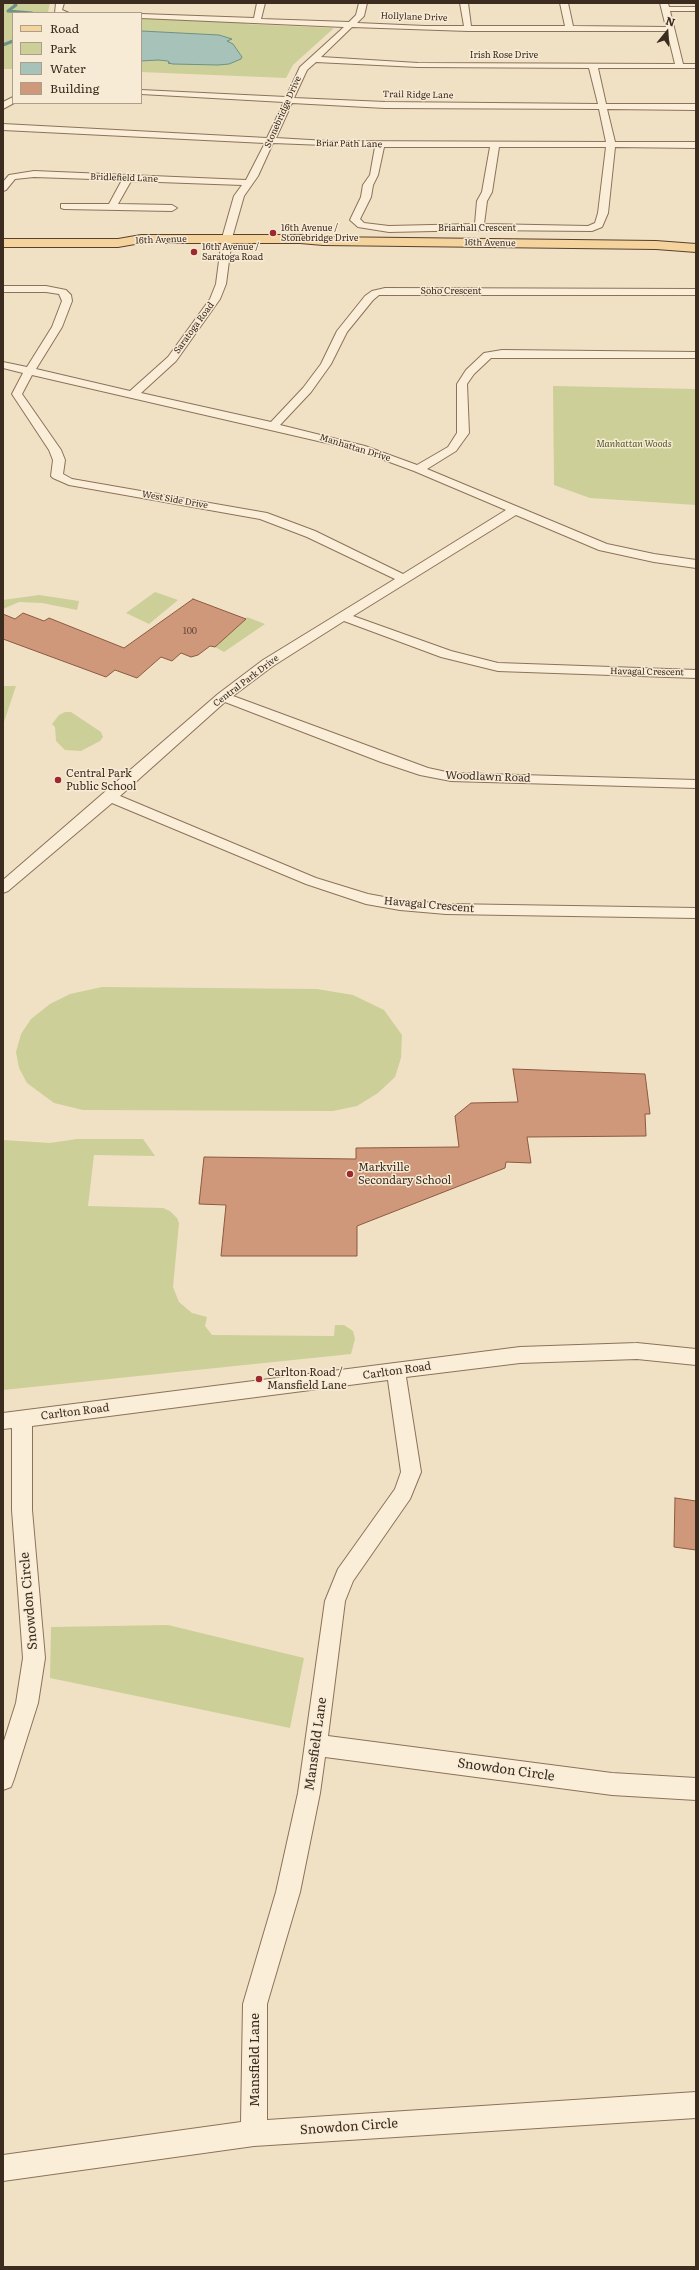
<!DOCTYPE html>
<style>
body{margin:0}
#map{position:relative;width:699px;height:2270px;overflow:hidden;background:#f0e1c5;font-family:Literata,serif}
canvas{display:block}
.frame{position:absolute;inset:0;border:4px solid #3c2b1f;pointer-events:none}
.legend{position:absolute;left:12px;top:12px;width:130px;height:92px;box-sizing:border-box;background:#f7ebd5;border:1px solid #ac9e8c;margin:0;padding:5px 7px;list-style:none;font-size:12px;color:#3c2b1f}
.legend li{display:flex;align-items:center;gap:8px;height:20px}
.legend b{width:20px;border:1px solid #ac9e8c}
.north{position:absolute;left:647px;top:12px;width:40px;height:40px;-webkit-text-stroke:3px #f7ebd5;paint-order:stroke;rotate:18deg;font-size:11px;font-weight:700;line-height:16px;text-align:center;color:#3c2b1f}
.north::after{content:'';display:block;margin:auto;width:14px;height:18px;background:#3c2b1f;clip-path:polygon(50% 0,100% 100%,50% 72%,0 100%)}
</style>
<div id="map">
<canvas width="699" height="2270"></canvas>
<div class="frame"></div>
<ul class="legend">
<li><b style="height:5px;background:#f4d39c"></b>Road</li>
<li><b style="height:11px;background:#cccf98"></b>Park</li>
<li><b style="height:11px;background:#a7c3b9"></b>Water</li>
<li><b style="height:11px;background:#cf987a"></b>Building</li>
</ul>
<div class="north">N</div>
</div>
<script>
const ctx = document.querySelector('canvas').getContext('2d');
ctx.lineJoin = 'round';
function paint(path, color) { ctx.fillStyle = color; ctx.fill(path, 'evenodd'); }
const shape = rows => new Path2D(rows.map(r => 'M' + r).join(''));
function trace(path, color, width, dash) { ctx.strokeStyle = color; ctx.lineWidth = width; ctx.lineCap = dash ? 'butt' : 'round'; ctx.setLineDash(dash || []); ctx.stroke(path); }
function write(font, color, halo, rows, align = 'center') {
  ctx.font = font + ' Literata,serif'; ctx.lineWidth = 3; ctx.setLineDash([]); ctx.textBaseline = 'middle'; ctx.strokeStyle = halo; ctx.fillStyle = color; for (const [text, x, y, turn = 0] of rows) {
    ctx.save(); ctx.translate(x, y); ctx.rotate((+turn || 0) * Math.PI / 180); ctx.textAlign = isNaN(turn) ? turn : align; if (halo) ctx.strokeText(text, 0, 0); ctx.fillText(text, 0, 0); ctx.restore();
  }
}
const green = shape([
 [3,3,50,3,48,12,50,13,13,13,13,69,3,69],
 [141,18,247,22,246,24,334,28,293,65,286,78,141,72],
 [553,386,696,389,696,505,590,498,554,485],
 [155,592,178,600,149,624,126,613],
 [39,595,79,601,77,610,42,603,19,602,3,609,3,600],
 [247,617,265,624,224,652,215,647],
 [3,686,16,686,3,725],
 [65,712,71,712,101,732,103,737,100,741,81,751,65,750,56,741,55,727,52,724,59,715],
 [102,987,317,989,353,995,384,1010,402,1035,401,1058,395,1077,378,1093,357,1106,333,1111,83,1110,54,1103,27,1083,19,1068,16,1052,21,1034,31,1019,50,1004,70,994],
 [77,1139,143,1139,155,1156,94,1155,88,1206,163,1208,170,1211,177,1218,179,1223,173,1287,179,1302,192,1313,207,1317,205,1326,212,1335,334,1336,335,1325,344,1325,353,1331,355,1339,351,1354,3,1390,3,1140,50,1143],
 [168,1625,304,1658,290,1728,50,1678,51,1627]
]);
const water = shape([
 [141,31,219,35,232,39,227,41,233,44,242,57,241,59,229,64,218,65,173,64,168,63,170,63,168,61,158,60,141,61,141,31]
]);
const stream = shape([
 [14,3,16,5,8,11,32,13],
 [3,45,13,41]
]);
const building = shape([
 [193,599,246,619,215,647,210,646,198,655,191,657,181,653,172,661,161,657,137,678,115,670,106,677,3,639,3,614,15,619,23,613,44,621,49,618,124,648,193,599],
 [513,1069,645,1074,650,1114,645,1114,646,1136,527,1137,531,1163,506,1162,505,1168,357,1226,357,1256,221,1256,226,1205,199,1204,204,1157,356,1159,356,1148,459,1147,455,1116,471,1103,518,1102,513,1069],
 [675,1498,696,1501,696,1550,674,1547,675,1498]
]);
const minor = shape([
 [56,3,64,3,62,10,69,13,55,13,56,3],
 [257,3,265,3,261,19,349,22,356,15,359,3,367,3,364,16,357,23,425,26,464,26,460,3,468,3,471,26,565,26,560,3,568,3,573,26,666,27,660,3,668,3,669,7,696,7,696,11,670,11,683,64,696,64,696,68,598,68,606,104,696,104,696,110,607,109,615,142,696,142,696,148,615,147,608,213,602,227,592,231,479,230,389,232,358,227,350,220,361,197,363,185,370,175,375,147,273,143,258,176,244,196,232,238,226,284,220,299,176,361,141,393,271,422,303,388,321,364,337,331,365,296,372,291,385,288,696,289,696,295,379,295,373,300,347,332,331,364,311,392,280,425,365,446,417,465,448,447,457,433,457,384,466,370,484,353,502,350,696,352,696,358,491,358,474,374,467,384,469,433,456,451,427,469,607,544,654,554,696,560,696,568,654,562,599,550,516,515,353,616,451,651,498,663,696,670,696,678,498,671,441,657,344,621,273,666,233,696,428,768,451,773,696,780,696,788,451,781,420,775,381,762,225,702,120,796,316,878,368,894,400,900,446,904,696,908,696,918,446,914,400,910,366,904,306,884,112,803,8,891,3,893,3,880,218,694,263,660,395,579,307,537,260,519,69,485,53,478,51,476,53,460,49,450,12,394,23,373,3,368,3,362,27,367,52,327,62,301,59,294,46,292,3,292,3,286,46,286,66,290,71,295,72,301,62,327,36,369,130,391,168,357,210,299,216,284,222,238,234,196,242,185,131,181,118,204,172,205,177,208,172,211,64,209,61,208,61,204,109,204,122,180,34,177,15,179,6,190,3,191,3,182,9,175,34,171,246,180,265,143,3,130,3,124,267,138,284,102,141,94,141,90,286,97,300,67,344,27,141,18,141,14,254,18,257,3],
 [352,27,468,31,667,31,675,64,418,63,321,57,352,27],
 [316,62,418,67,589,68,598,104,385,102,294,98,307,70,316,62],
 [292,103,385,108,599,109,606,142,327,141,276,138,292,103],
 [384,147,490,147,482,192,477,201,475,224,389,226,364,223,360,219,371,197,373,185,378,175,384,147],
 [499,147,606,147,598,213,595,223,588,226,484,224,487,201,492,192,499,147],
 [32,375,357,450,414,471,506,510,403,574,315,531,267,513,72,479,63,474,65,460,61,450,22,394,32,375],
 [13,97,14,103,3,109,3,102,13,97],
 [637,1343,696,1349,696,1365,637,1359,520,1363,406,1377,421,1472,410,1499,353,1581,345,1601,328,1736,612,1773,696,1778,696,1800,612,1795,325,1757,320,1793,300,1892,267,2004,267,2120,696,2092,696,2118,254,2146,3,2181,3,2155,241,2122,243,2004,276,1892,298,1793,325,1601,338,1569,395,1489,401,1472,388,1380,32,1426,32,1510,45,1658,38,1703,14,1779,11,1787,3,1790,3,1744,16,1703,23,1658,12,1510,12,1428,3,1429,3,1413,520,1347,637,1343]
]);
const major = shape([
 [141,235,300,235,323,237,656,241,696,244,696,252,656,249,323,245,300,243,141,243,118,247,3,247,3,239,118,239,141,235]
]);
const markers = [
 [273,233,4,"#9d282f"],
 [194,252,4,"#9d282f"],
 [58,780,4,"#9d282f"],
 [350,1174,4,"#9d282f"],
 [259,1379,4,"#9d282f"]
];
const farStreetnames = [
 ["Hollylane Drive",414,17,2],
 ["Irish Rose Drive",504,55],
 ["Trail Ridge Lane",418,95,1],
 ["Stonebridge Drive",283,112,-66],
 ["Briar Path Lane",349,144,1],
 ["Bridlefield Lane",124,178,2],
 ["Briarhall Crescent",477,228],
 ["16th Avenue",161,240,-2],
 ["16th Avenue",490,243,1],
 ["Soho Crescent",451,291],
 ["Saratoga Road",194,328,-54],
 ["Manhattan Drive",355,448,17],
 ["West Side Drive",175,500,10],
 ["Havagal Crescent",647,672,1],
 ["Central Park Drive",246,681,-37]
];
const farPoinames = [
 ["16th Avenue /",281,228],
 ["Stonebridge Drive",281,238],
 ["16th Avenue /",202,247],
 ["Saratoga Road",202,257]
];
const farParknames = [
 ["Manhattan Woods",634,444]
];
const numberNames = [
 ["100",190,631]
];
const poiNames = [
 ["Central Park",66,774],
 ["Public School",66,787],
 ["Markville",358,1168],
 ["Secondary School",358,1181],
 ["Carlton Road /",267,1373],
 ["Mansfield Lane",267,1386]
];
const streetNames = [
 ["Woodlawn Road",488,777,2],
 ["Havagal Crescent",429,905,5],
 ["Carlton Road",397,1371,-8],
 ["Carlton Road",75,1412,-7]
];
const nearStreetnames = [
 ["Snowdon Circle",29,1601,-95],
 ["Mansfield Lane",316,1744,-82],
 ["Snowdon Circle",506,1770,8],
 ["Mansfield Lane",255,2060,-90],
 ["Snowdon Circle",349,2127,-4]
];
paint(green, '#cccf98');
paint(water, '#a7c3b9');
trace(water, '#6d9287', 1);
trace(stream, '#6d9287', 3);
paint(building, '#cf987a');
trace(building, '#8c593f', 1);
trace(minor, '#8c725a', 2);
trace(major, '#5a402e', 2);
paint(minor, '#faeed9');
paint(major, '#f4d39c');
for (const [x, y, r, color] of markers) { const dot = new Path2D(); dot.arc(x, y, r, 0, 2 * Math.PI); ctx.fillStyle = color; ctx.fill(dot); trace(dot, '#f7ebd5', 1.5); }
write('9px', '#3c2b1f', '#f7ebd5', farStreetnames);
write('9px', '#3c2b1f', '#f7ebd5', farPoinames, 'left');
write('italic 9px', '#4f5924', '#f7ebd5', farParknames);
write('9px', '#614636', null, numberNames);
write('11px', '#3c2b1f', '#f7ebd5', poiNames, 'left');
write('11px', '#3c2b1f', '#f7ebd5', streetNames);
write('13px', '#3c2b1f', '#f7ebd5', nearStreetnames);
</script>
